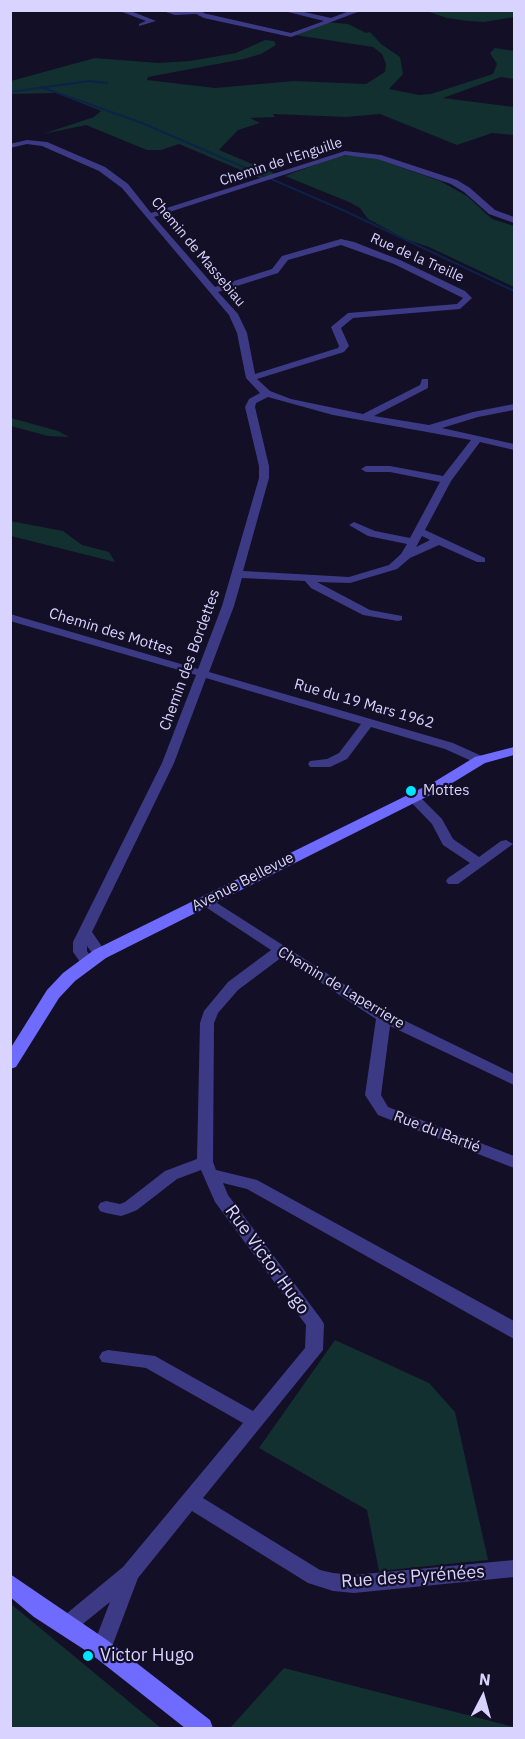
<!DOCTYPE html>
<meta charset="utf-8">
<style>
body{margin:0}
#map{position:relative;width:525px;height:1739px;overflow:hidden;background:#130f26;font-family:"IBM Plex Sans",sans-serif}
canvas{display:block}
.frame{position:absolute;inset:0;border:12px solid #d9d4ff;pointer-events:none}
.north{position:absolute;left:453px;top:1667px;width:60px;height:60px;-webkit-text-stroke:4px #130f26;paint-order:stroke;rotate:6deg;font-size:16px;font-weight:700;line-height:24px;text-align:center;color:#d9d4ff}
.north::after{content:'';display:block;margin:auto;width:21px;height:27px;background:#d9d4ff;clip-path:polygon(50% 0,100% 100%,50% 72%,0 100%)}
</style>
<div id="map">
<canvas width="525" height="1739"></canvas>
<div class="frame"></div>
<div class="north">N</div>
</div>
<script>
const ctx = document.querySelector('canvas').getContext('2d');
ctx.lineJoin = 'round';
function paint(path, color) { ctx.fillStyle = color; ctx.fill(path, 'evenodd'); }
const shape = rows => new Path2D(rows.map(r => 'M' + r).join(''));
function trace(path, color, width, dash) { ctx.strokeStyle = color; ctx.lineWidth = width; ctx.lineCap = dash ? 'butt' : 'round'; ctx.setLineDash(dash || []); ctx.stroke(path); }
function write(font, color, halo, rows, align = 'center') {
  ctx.font = font + ' "IBM Plex Sans",sans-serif'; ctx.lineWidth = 4.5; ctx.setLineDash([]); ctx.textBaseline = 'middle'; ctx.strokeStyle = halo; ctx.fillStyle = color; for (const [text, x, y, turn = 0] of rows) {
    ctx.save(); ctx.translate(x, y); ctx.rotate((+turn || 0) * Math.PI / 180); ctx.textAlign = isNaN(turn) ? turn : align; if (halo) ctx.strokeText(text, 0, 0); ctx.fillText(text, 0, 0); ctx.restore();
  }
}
const green = shape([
 [426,11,514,12,514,17,484,22,468,21,447,18],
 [327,22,348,24,366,33,370,32,381,44,400,57,403,74,389,89,419,95,431,94,493,74,497,64,490,53,495,48,514,51,514,79,501,77,443,98,514,107,514,135,492,133,457,145,380,114,346,117,273,114,275,117,250,118,260,123,238,130,219,150,276,174,262,179,179,144,161,150,147,150,86,125,43,134,94,117,101,111,56,93,11,94,11,81,95,58,158,63,190,61,236,53,265,40,274,41,276,45,261,54,244,59,148,77,147,80,215,88,294,81,366,84,385,72,386,64,382,54,373,47,295,35],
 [363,154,440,181,467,196,492,219,514,226,514,287,429,247,405,239,368,219,360,208,349,202,285,176,338,156],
 [11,418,58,431,69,437,48,436,11,426],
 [10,521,63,531,82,545,109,552,115,562,11,536],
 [335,1340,429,1383,455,1412,488,1560,379,1571,367,1510,259,1448],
 [10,1604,11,1604,161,1728,11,1728],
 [284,1668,514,1727,514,1728,230,1728]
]);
const stream = shape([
 [41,87,142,123,345,211,514,291],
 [10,92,89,81,107,83]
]);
const minor = shape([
 [117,10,128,10,156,21,139,26,139,24,146,21,117,10],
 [160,10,206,10,203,13,291,33,324,21,280,10,295,10,331,18,352,10,363,10,291,37,204,18,196,14,175,15,160,10],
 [27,140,47,142,105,167,128,184,151,213,345,151,381,155,457,180,470,188,495,210,514,217,514,223,489,214,464,192,451,184,377,159,345,155,154,217,215,287,272,269,282,256,341,239,354,242,400,260,465,291,472,298,460,309,353,318,341,328,349,346,344,352,257,379,270,391,291,399,363,414,420,385,422,379,428,379,428,388,374,416,429,425,473,412,514,404,514,410,478,417,442,428,514,444,514,450,480,442,451,481,425,530,485,558,485,562,477,562,439,545,410,558,397,569,350,583,317,582,370,610,402,616,402,620,398,621,363,615,311,588,305,581,242,578,234,606,209,672,453,743,484,757,486,760,484,763,476,763,445,749,371,727,347,759,330,767,310,767,308,764,310,761,327,759,339,753,361,724,206,678,174,763,92,932,107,954,100,959,95,957,87,946,87,951,95,963,88,968,83,966,73,952,73,942,162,763,196,675,10,621,10,614,198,669,222,606,259,478,259,466,245,407,249,399,260,393,246,378,237,333,229,315,122,188,99,171,42,146,27,144,10,148,10,144,27,140],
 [341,245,394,264,463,298,457,304,348,313,331,327,339,346,338,348,255,374,247,333,238,314,218,292,278,273,288,260,341,245],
 [268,397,333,415,471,440,443,476,390,466,366,466,361,469,366,472,390,472,440,482,410,538,375,531,354,522,349,525,368,536,407,544,401,554,389,565,349,577,243,571,269,478,269,466,255,407,256,403,268,397],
 [422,536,430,540,416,547,422,536],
 [412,793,417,794,442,819,453,839,479,857,501,841,506,840,513,844,458,884,448,884,446,881,448,878,470,863,443,845,432,824,406,797,412,793],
 [206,896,389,1013,514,1074,514,1085,390,1026,381,1095,388,1107,514,1156,514,1168,378,1115,365,1095,376,1019,282,957,238,990,218,1013,214,1023,213,1162,216,1170,257,1180,514,1321,514,1339,247,1189,223,1183,228,1195,321,1319,324,1324,323,1350,203,1498,320,1570,333,1573,354,1575,514,1560,514,1577,354,1593,333,1591,308,1583,192,1511,138,1578,113,1644,106,1654,99,1656,92,1654,89,1647,98,1633,110,1602,74,1631,67,1634,60,1631,57,1625,60,1619,123,1567,243,1423,146,1368,102,1362,99,1357,102,1352,108,1350,155,1356,253,1411,305,1348,306,1325,215,1202,201,1170,177,1179,137,1210,127,1214,121,1216,106,1213,100,1211,98,1207,100,1203,106,1201,120,1204,125,1202,165,1171,197,1159,200,1023,204,1011,228,982,271,950,201,904,199,901,201,898,206,896]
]);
const secondary = shape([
 [514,747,514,755,485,763,444,788,106,958,75,981,59,998,16,1067,10,1069,10,1049,47,990,63,973,94,950,434,782,475,757,514,747],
 [10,1574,107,1640,210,1720,213,1728,185,1728,91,1654,34,1617,10,1597,10,1574]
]);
const markers = [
 [411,791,6,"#00e5ff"],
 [88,1656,6,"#00e5ff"]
];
const farStreetnames = [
 ["Chemin de l'Enguille",281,162,-18],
 ["Chemin de Massebiau",198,252,50],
 ["Rue de la Treille",417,258,24]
];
const streetNames = [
 ["Chemin des Mottes",111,632,17],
 ["Chemin des Bordettes",190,660,-70],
 ["Rue du 19 Mars 1962",364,704,16],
 ["Avenue Bellevue",243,882,-27],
 ["Chemin de Laperriere",341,988,31],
 ["Rue du Bartié",437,1132,21]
];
const poiNames = [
 ["Mottes",423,791]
];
const nearStreetnames = [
 ["Rue Victor Hugo",267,1260,54],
 ["Rue des Pyrénées",413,1577,-4]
];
const nearPoinames = [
 ["Victor Hugo",100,1656]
];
paint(green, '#12302f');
trace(stream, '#0c2248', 2);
paint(minor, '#3d3a85');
paint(secondary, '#6f6bff');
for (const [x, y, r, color] of markers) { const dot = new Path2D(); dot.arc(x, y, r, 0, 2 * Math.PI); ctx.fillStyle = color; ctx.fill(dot); trace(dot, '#130f26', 2); }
write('14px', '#d9d4ff', '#130f26', farStreetnames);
write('15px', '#d9d4ff', '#130f26', streetNames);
write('15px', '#d9d4ff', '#130f26', poiNames, 'left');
write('18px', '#d9d4ff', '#130f26', nearStreetnames);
write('18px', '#d9d4ff', '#130f26', nearPoinames, 'left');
</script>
